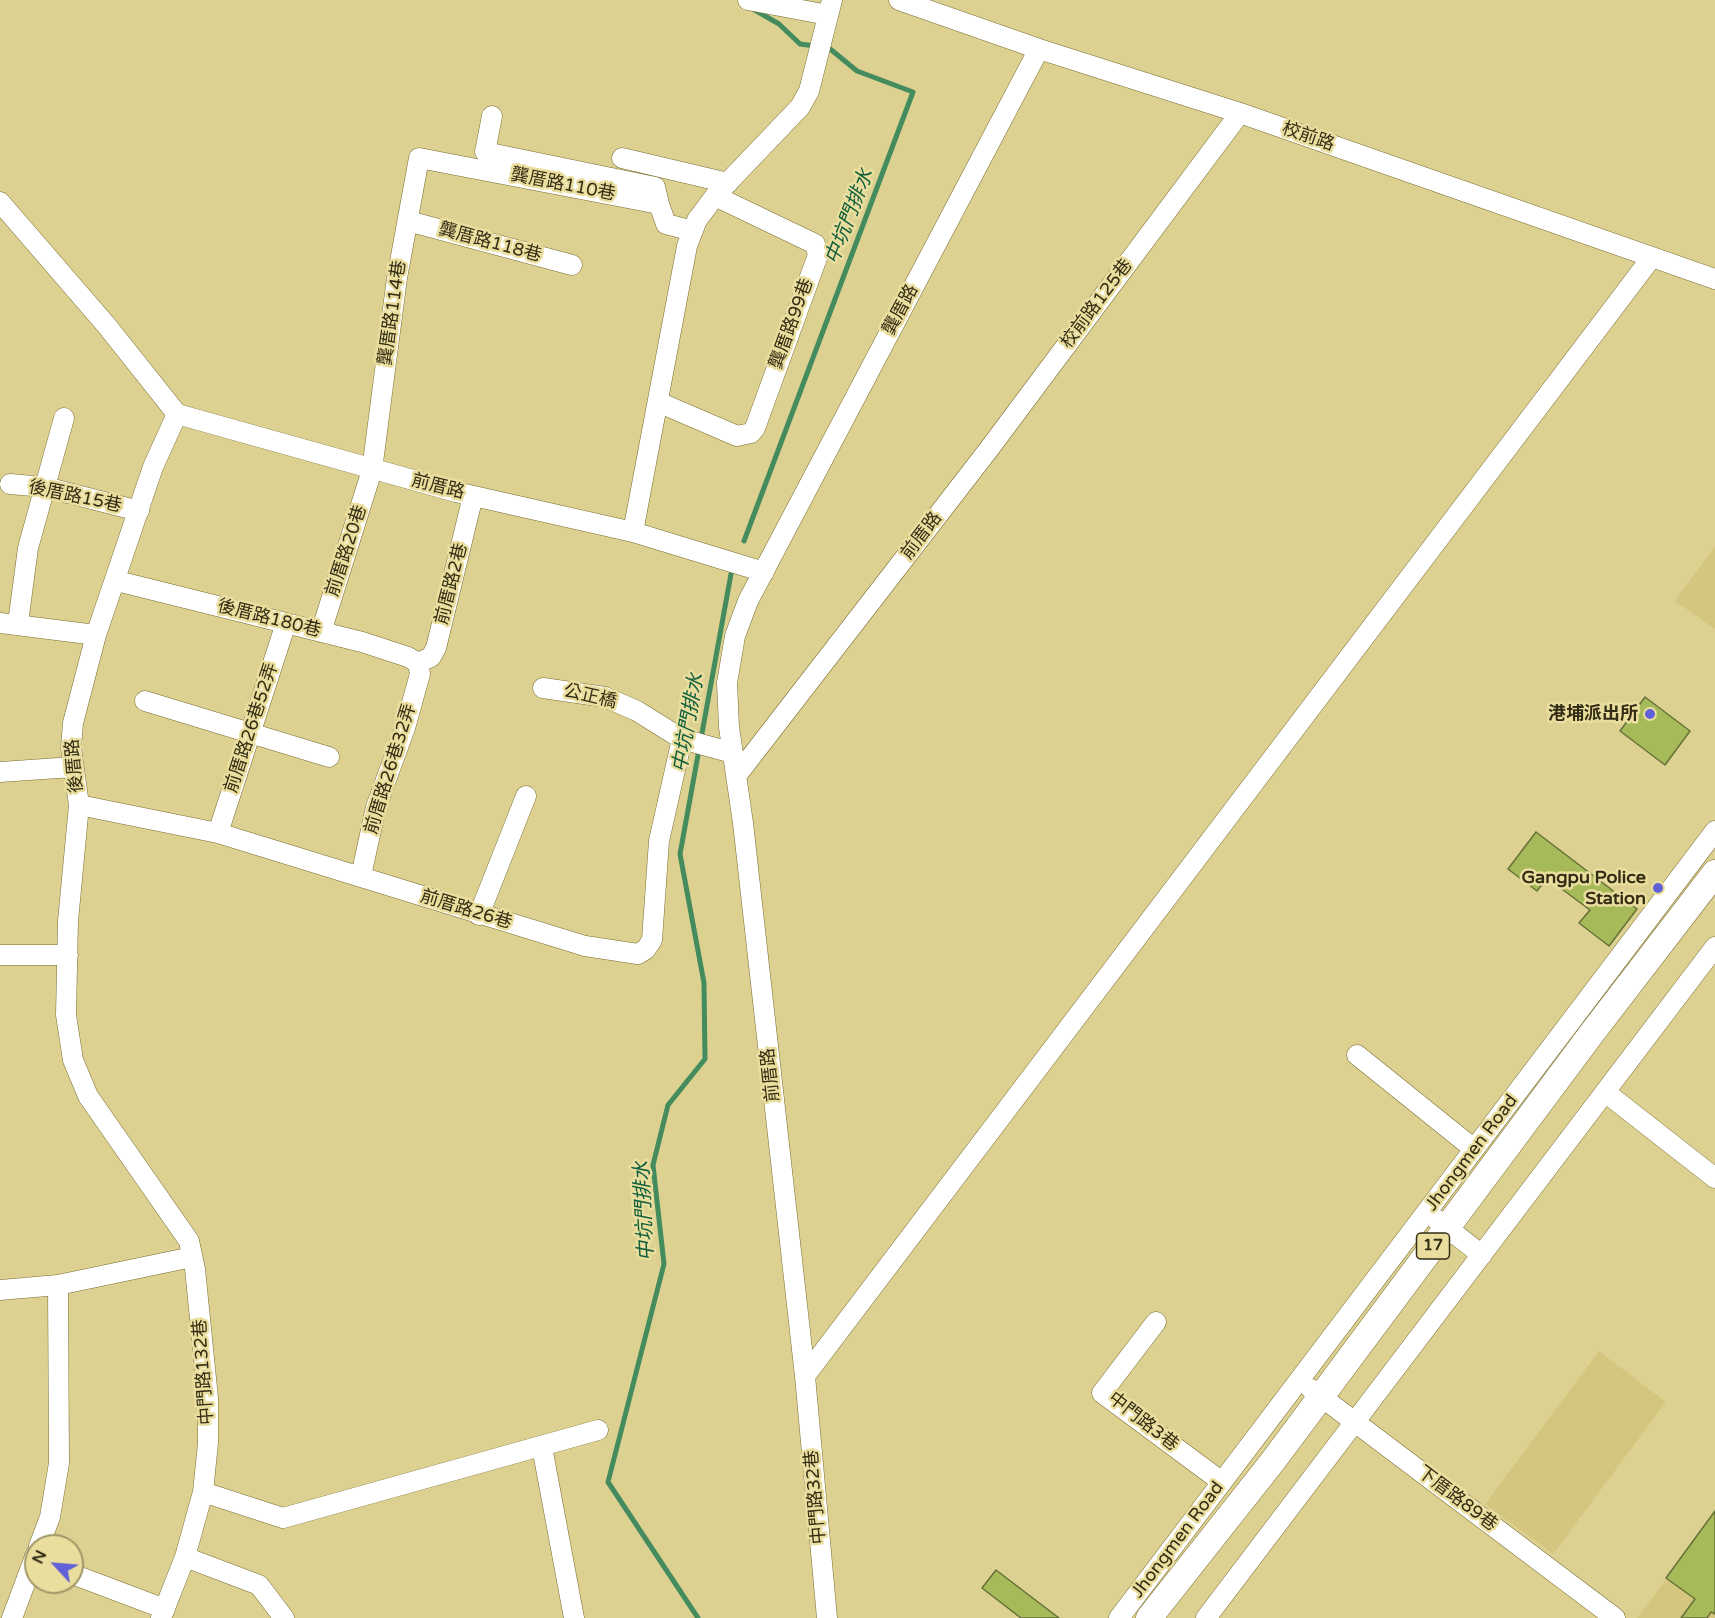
<!DOCTYPE html>
<meta charset="utf-8">
<style>
body{margin:0}
#map{position:relative;width:1715px;height:1618px;overflow:hidden;background:#ddd192;font-family:"Varela Round",sans-serif}
canvas{display:block}
.north{position:absolute;left:24px;top:1534px;width:60px;height:60px;box-sizing:border-box;background:#eade9e;border:2px solid #a09767;border-radius:50%;rotate:296deg;font-size:16px;font-weight:700;line-height:24px;text-align:center;color:#322d14}
.north::after{content:'';display:block;margin:auto;width:21px;height:27px;background:#6060d9;clip-path:polygon(50% 0,100% 100%,50% 72%,0 100%)}
</style>
<div id="map">
<canvas width="1715" height="1618"></canvas>
<div class="north">N</div>
</div>
<script>
const ctx = document.querySelector('canvas').getContext('2d');
ctx.lineJoin = 'round';
function paint(path, color) { ctx.fillStyle = color; ctx.fill(path, 'evenodd'); }
const shape = rows => new Path2D(rows.map(r => 'M' + r).join(''));
function trace(path, color, width, dash) { ctx.strokeStyle = color; ctx.lineWidth = width; ctx.lineCap = dash ? 'butt' : 'round'; ctx.setLineDash(dash || []); ctx.stroke(path); }
function write(font, color, halo, rows, align = 'center') {
  ctx.font = font + ' "Varela Round","Noto Sans TC",sans-serif'; ctx.lineWidth = 5; ctx.setLineDash([]); ctx.textBaseline = 'middle'; ctx.strokeStyle = halo; ctx.fillStyle = color; for (const [text, x, y, turn = 0] of rows) {
    ctx.save(); ctx.translate(x, y); ctx.rotate((+turn || 0) * Math.PI / 180); ctx.textAlign = isNaN(turn) ? turn : align; if (halo) ctx.strokeText(text, 0, 0); ctx.fillText(text, 0, 0); ctx.restore();
  }
}
const built = shape([
 [1715,546,1715,629,1675,601],
 [1599,1351,1666,1402,1553,1554,1485,1504],
 [1715,1514,1715,1618,1637,1618]
]);
const stream = shape([
 [753,9,779,24,800,44,815,46],
 [744,541,913,92,857,71,829,48,824,47],
 [698,1618,608,1482,664,1264,653,1165,668,1105,705,1059,704,983,680,854,731,574]
]);
const building = shape([
 [1645,697,1690,731,1665,765,1620,731,1645,697],
 [1536,832,1637,909,1609,946,1579,923,1590,910,1547,878,1537,891,1508,869,1536,832],
 [1715,1511,1715,1614,1711,1612,1707,1618,1681,1618,1695,1599,1666,1578,1715,1511],
 [996,1570,1059,1618,1021,1618,982,1588,996,1570]
]);
const minor = shape([
 [748,0,828,15],
 [899,0,1039,49,1240,113,1715,279],
 [492,116,485,152,655,187,659,204],
 [622,158,728,183],
 [0,202,107,326,177,414,456,492,633,532,764,572],
 [408,221,572,265],
 [658,402,737,436,751,433,755,428,818,255,815,244,715,196],
 [177,414,153,467,96,635,73,723,71,748,79,805,68,921,66,1015,73,1060,88,1096,189,1241,195,1269,208,1398,208,1443,203,1492,185,1557,259,1585,284,1618],
 [10,484,45,487,139,511],
 [633,532,687,246,697,220,715,196,800,107,809,91,832,0],
 [117,581,362,642,408,657,418,663],
 [0,623,96,635],
 [18,623,28,548,64,418],
 [321,632,372,470,397,278,419,158,659,204,666,224,693,231],
 [418,663,431,657,436,648,473,496],
 [543,688,605,697,637,711,682,739,733,753],
 [145,701,329,757],
 [0,772,73,767],
 [737,775,989,449,1240,113],
 [79,805,218,833,585,946,638,954,646,949,652,940,659,841,682,739],
 [218,833,286,623],
 [361,876,376,807,405,728,420,674,418,663],
 [479,915,526,796],
 [0,955,68,955],
 [1357,1055,1474,1149],
 [1605,1092,1715,1178],
 [1436,1219,1482,1255],
 [0,1290,58,1285,192,1257],
 [1156,1322,1102,1393,1222,1482],
 [805,1376,1652,257],
 [1311,1389,1615,1618],
 [542,1447,574,1618],
 [203,1492,283,1518,598,1430],
 [39,1546,50,1517,59,1463,58,1285],
 [72,1574,165,1609],
 [12,1618,36,1554],
 [161,1618,185,1557],
 [827,1618,805,1376,743,823,729,727,727,683,735,636,748,601,1039,49],
 [1119,1618,1715,831],
 [1206,1618,1715,947]
]);
const major = shape([
 [1149,1618,1273,1461,1592,1033,1715,873]
]);
const markers = [
 [1650,714,6,"#6060d9"],
 [1658,888,6,"#6060d9"]
];
const shields = [
 [1433,1246,33]
];
const shieldNames = [
 ["17",1433,1246]
];
const streetNames = [
 ["校前路",1308,137,19],
 ["龔厝路110巷",563,185,11],
 ["龔厝路118巷",490,243,15],
 ["校前路125巷",1097,304,-53],
 ["龔厝路",901,310,-62],
 ["龔厝路114巷",393,313,-82],
 ["龔厝路99巷",792,324,-70],
 ["前厝路",438,487,14],
 ["後厝路15巷",75,497,12],
 ["前厝路",922,536,-53],
 ["前厝路20巷",347,551,-72],
 ["前厝路2巷",452,584,-76],
 ["後厝路180巷",269,619,14],
 ["公正橋",590,697,13],
 ["前厝路26巷52弄",252,728,-72],
 ["後厝路",75,766,-95],
 ["前厝路26巷32弄",391,769,-73],
 ["前厝路26巷",466,910,17],
 ["前厝路",771,1075,-96],
 ["Jhongmen Road",1472,1153,-53],
 ["中門路132巷",204,1372,-94],
 ["中門路3巷",1143,1422,38],
 ["中門路32巷",816,1497,-95],
 ["下厝路89巷",1457,1499,37],
 ["Jhongmen Road",1178,1540,-53]
];
const poiNames = [
 ["港埔派出所",1638,714],
 ["Gangpu Police",1646,878],
 ["Station",1646,899]
];
const waterNames = [
 ["中坑門排水",850,217,-69],
 ["中坑門排水",689,723,-80],
 ["中坑門排水",645,1211,-93]
];
paint(built, '#d4c67f');
trace(stream, '#448b5e', 5);
paint(building, '#a7ba59');
trace(building, '#667137', 1.5);
trace(minor, '#796d30', 21);
trace(major, '#796d30', 27);
trace(minor, '#fff', 20);
trace(major, '#fff', 26);
for (const [x, y, r, color] of markers) { const dot = new Path2D(); dot.arc(x, y, r, 0, 2 * Math.PI); ctx.fillStyle = color; ctx.fill(dot); trace(dot, '#eade9e', 2); }
for (const [x, y, w] of shields) { const box = new Path2D(); box.roundRect(x - w / 2, y - 13, w, 26, 4.5); ctx.fillStyle = '#eade9e'; ctx.fill(box); trace(box, '#322d14', 1.5); }
write('bold 16px', '#322d14', null, shieldNames);
write('18px', '#322d14', '#eade9e', streetNames);
write('bold 18px', '#322d14', '#eade9e', poiNames, 'right');
write('italic 20px', '#0f5e3c', '#eade9e', waterNames);
</script>
